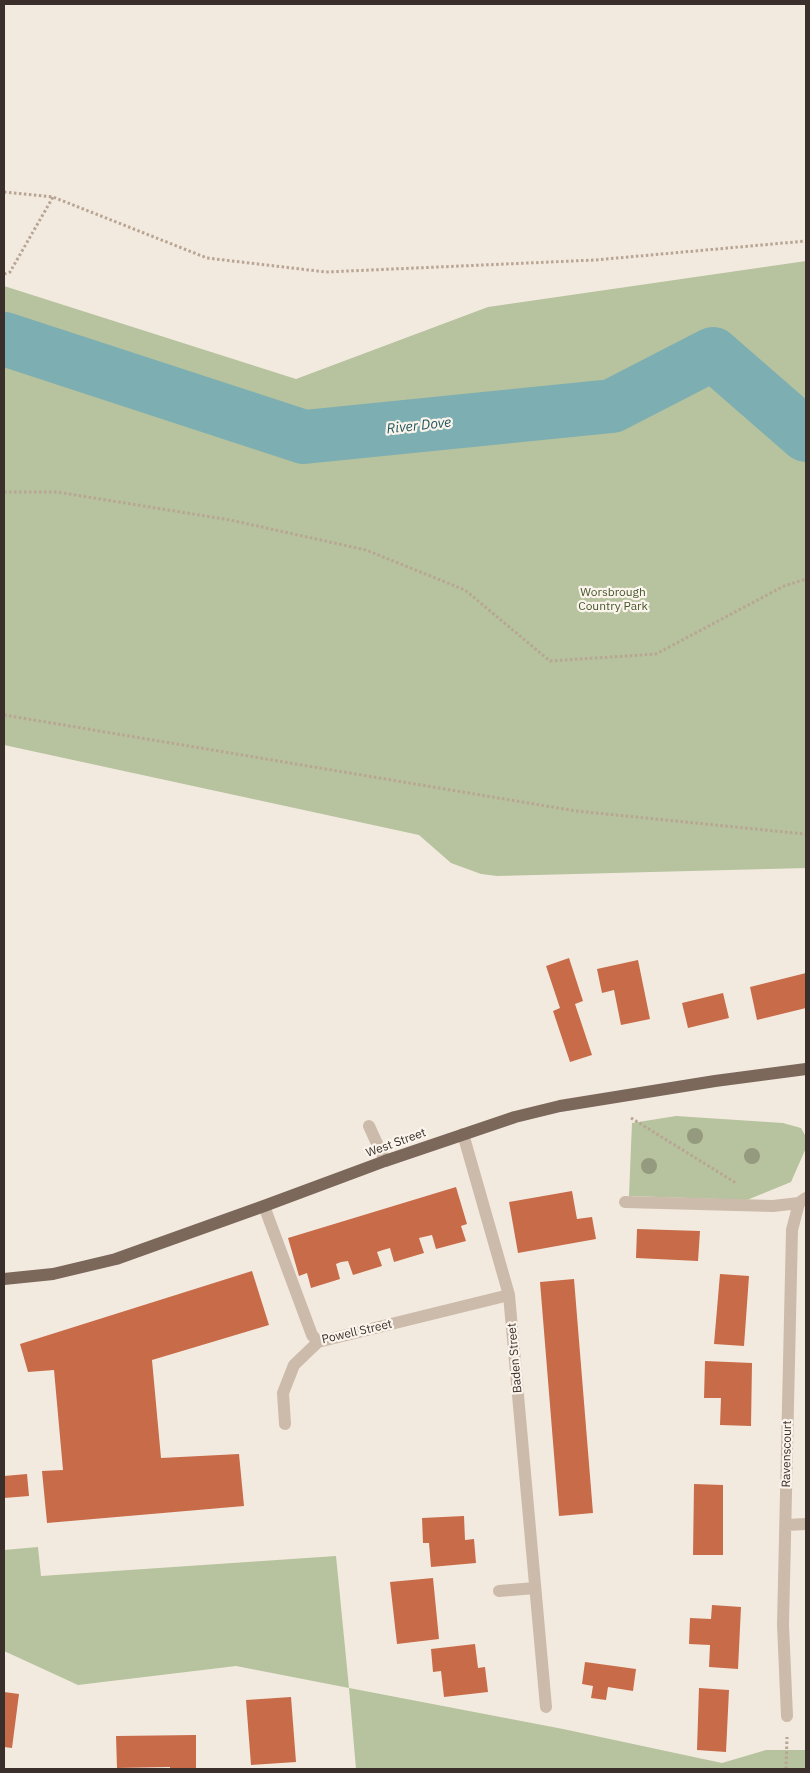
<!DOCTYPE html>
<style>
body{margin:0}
#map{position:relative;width:810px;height:1773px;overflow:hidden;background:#f3eadf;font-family:"IBM Plex Sans",sans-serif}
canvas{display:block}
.frame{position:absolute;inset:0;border:5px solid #3a2f2a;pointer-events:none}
</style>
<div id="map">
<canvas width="810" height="1773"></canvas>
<div class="frame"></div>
</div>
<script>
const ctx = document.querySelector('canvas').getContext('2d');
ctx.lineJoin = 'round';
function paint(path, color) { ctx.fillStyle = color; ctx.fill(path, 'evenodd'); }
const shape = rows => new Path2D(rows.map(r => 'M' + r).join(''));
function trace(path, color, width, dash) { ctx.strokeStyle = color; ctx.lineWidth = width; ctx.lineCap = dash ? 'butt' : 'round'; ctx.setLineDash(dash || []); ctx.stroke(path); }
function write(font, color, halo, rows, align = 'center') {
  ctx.font = font + ' "IBM Plex Sans",sans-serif'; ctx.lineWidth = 4.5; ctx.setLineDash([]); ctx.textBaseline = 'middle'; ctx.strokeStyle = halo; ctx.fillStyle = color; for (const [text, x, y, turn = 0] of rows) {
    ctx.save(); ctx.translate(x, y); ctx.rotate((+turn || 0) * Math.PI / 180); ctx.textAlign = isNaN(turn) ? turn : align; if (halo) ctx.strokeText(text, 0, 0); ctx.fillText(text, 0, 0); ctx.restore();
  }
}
const green = shape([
 [806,261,806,868,497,876,481,874,451,863,419,835,4,745,4,286,296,379,488,307],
 [676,1116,783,1123,801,1128,806,1137,806,1148,791,1182,747,1200,629,1196,632,1123],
 [38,1547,41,1576,336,1556,349,1688,563,1729,722,1763,766,1750,806,1750,806,1769,356,1769,349,1688,236,1666,78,1685,4,1651,4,1550]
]);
const river = shape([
 [4,339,304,437,612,406,713,354,806,435]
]);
const building = shape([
 [569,958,583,1001,575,1004,592,1055,570,1062,553,1011,560,1008,546,966],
 [638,960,650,1019,621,1025,614,990,602,993,597,969],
 [806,973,806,1008,757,1020,750,987],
 [723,993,729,1018,688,1028,682,1003],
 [456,1187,467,1224,461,1226,466,1241,436,1249,432,1235,419,1238,424,1253,394,1262,390,1248,383,1250,377,1252,382,1266,353,1275,348,1261,341,1262,336,1264,340,1279,311,1288,307,1273,299,1276,288,1238],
 [572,1191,577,1219,592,1217,596,1239,518,1253,509,1202],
 [637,1229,700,1231,698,1261,636,1258],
 [252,1271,269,1325,152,1360,161,1458,239,1454,244,1506,47,1523,42,1471,63,1470,54,1370,28,1372,20,1344],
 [720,1274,749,1276,744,1346,714,1344],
 [574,1279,593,1513,559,1516,540,1282],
 [705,1361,752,1363,751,1426,720,1425,721,1398,704,1398],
 [27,1474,29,1496,4,1498,4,1476],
 [694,1484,723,1485,723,1555,693,1555],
 [464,1516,465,1540,474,1539,476,1563,431,1567,429,1543,423,1543,422,1518],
 [433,1578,439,1639,397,1644,390,1582],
 [712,1605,741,1607,738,1669,709,1667,710,1645,689,1644,690,1618,711,1619],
 [475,1644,478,1668,485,1667,488,1692,444,1697,441,1671,433,1672,431,1649],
 [585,1662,636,1669,633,1691,608,1687,606,1700,591,1698,593,1686,582,1684],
 [699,1688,729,1690,726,1752,697,1750],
 [4,1692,19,1694,12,1748,4,1747],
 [291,1697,296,1762,251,1765,246,1700],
 [196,1735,196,1769,170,1769,170,1767,117,1768,116,1736]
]);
const path = shape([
 [4,192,53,197,207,258,326,272,595,260,806,241],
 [4,274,10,272,53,197],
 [4,492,57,492,230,520,366,550,465,590,550,661,656,654,784,586,806,579],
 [4,715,576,811,806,834],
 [631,1118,736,1183],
 [786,1769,787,1737]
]);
const minor = shape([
 [369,1126,385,1161],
 [463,1134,509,1295,546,1707],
 [625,1202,773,1206,799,1203],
 [264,1206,312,1335,318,1342,509,1295],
 [285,1424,283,1393,294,1365,318,1342],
 [786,1525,806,1524],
 [499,1591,535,1588],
 [787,1716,783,1625,792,1230,799,1203,806,1198]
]);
const major = shape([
 [4,1279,53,1274,116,1259,264,1206,385,1161,515,1117,560,1106,715,1081,806,1069]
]);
const trees = [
 [695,1136],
 [752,1156],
 [649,1166]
];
const parkNames = [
 ["Worsbrough",613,593],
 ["Country Park",613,607]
];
const streetNames = [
 ["West Street",396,1143,-20],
 ["Powell Street",357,1332,-13],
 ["Baden Street",515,1358,-95],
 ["Ravenscourt",787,1454,-89]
];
const waterNames = [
 ["River Dove",419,426,-6]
];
paint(green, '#b6c39e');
trace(river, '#7daeb1', 54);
paint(building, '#c86b49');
trace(path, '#b8a594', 3, [2.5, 2.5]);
trace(minor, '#cba', 12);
trace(major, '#7c675b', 12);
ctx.fillStyle = '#949a7d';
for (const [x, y] of trees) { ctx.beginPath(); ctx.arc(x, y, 8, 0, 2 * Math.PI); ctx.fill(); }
write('12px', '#47582d', '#fbf4ec', parkNames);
write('12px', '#3a2f2a', '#fbf4ec', streetNames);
write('italic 14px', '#1e565c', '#fbf4ec', waterNames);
</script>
